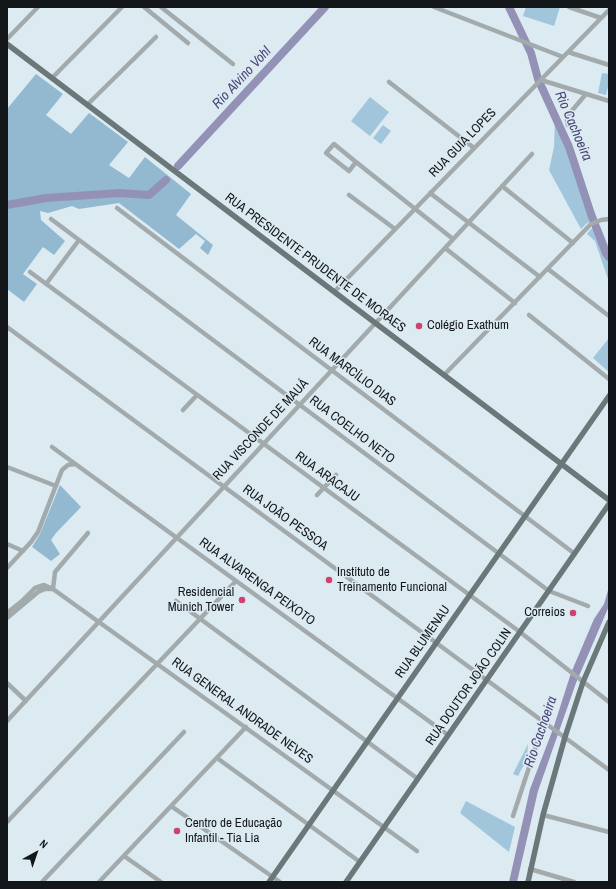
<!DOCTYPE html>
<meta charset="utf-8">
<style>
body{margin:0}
#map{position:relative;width:616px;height:889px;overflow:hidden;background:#dceaf2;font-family:"Archivo Narrow",sans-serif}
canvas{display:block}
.frame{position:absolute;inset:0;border:8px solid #13171a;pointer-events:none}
.north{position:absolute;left:16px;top:833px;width:40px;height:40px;-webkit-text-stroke:3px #dceaf2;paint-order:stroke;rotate:40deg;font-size:11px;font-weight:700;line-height:16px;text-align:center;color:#13171a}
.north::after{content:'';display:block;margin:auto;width:14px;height:18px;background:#13171a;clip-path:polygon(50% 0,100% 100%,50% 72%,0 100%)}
</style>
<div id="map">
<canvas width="616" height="889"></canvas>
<div class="frame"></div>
<div class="north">N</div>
</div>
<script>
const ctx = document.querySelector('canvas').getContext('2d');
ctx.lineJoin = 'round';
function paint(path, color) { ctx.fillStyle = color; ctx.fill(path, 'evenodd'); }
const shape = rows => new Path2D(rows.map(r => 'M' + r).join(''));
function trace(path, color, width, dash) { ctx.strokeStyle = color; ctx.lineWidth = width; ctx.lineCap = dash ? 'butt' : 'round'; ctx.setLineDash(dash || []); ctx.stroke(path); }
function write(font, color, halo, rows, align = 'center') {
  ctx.font = font + ' "Archivo Narrow",sans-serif'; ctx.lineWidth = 3; ctx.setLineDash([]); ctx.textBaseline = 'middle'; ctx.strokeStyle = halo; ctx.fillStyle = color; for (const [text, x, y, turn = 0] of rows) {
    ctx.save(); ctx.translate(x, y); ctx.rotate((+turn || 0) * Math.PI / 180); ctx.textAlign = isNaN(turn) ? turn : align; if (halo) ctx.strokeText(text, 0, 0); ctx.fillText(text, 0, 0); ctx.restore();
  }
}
const green = shape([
 [526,7,560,7,554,26,523,16],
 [602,73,609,74,609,83,606,95,598,93],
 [370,97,389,112,370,136,351,121],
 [555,120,561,137,564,140,564,143,572,157,575,174,578,176,579,181,585,188,585,195,587,204,587,206,591,216,591,221,586,224,581,229,549,170,554,147],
 [383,125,391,131,381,144,373,138],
 [600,226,609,248,609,282,595,241,587,234,591,229],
 [609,338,609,372,593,358],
 [528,744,527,759,518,776,513,774],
 [466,801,515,827,509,852,460,813]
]);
const forest = shape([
 [36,74,63,94,46,115,71,134,89,113,128,142,109,165,129,178,145,157,191,194,176,215,213,245,208,255,200,248,205,241,196,234,179,249,119,203,79,209,72,206,48,213,40,211,41,220,65,241,54,255,43,247,23,274,37,284,24,302,7,289,7,109],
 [60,485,81,507,56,533,51,540,60,554,51,561,32,547,40,534]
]);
const water = shape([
 [609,587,609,606,576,683,538,791,517,882,509,882,530,789,553,729,571,673,594,619,604,604]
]);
const river = shape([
 [509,7,531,53,538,79,569,147,591,214,606,253,609,257],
 [178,166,325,7],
 [7,205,46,198,119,193,149,195,166,180]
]);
const minor = shape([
 [144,7,188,43],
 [161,7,233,64],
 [434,7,563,57],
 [569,7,601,18],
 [7,39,38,7],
 [568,52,609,65],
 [52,78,122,7],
 [541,80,609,101],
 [389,82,474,148],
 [87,105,156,37],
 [568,125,567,120,570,113,586,94],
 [356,162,349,171,326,153,334,144,356,162,453,239],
 [502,186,573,243],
 [430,193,540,277],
 [349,195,395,229],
 [117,208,575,554],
 [51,219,549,591,588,606],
 [445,248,515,303],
 [548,269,609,316],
 [30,272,520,632,609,702],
 [46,284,79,240],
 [334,292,609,10],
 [529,315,609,379],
 [7,327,609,770],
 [444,375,591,224,601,220,609,219],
 [183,410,197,395],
 [52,447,448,735],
 [7,467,56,486],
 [317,495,336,475],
 [7,544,23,551],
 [7,568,31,542,38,532,62,470,68,465,75,464],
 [53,589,55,572,88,533],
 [176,601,418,779],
 [7,613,22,601,35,588,44,585,53,589,417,851],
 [7,618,38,592,45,589,53,589],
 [8,684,26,701],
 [7,721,532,154],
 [217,758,360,862],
 [171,806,280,882],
 [543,815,609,832],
 [513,816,544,722],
 [7,822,236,581],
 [124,856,161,882],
 [530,869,574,882],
 [42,882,184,732],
 [99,882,246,727]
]);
const major = shape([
 [7,44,609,500],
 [269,882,609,396],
 [346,882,609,504],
 [528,882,543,815,565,737,583,682,609,622]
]);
const markers = [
 [419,326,4,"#cf416f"],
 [329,580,4,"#cf416f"],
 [242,600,4,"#cf416f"],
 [573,613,4,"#cf416f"],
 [177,831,4,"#cf416f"]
];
const streetNames = [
 ["RUA GUIA LOPES",463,143,-46],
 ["RUA PRESIDENTE PRUDENTE DE MORAES",315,263,37],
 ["RUA MARCÍLIO DIAS",352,372,37],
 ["RUA VISCONDE DE MAUÁ",261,430,-47],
 ["RUA COELHO NETO",352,430,37],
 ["RUA ARACAJU",327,477,36],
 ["RUA JOÃO PESSOA",285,518,36],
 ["RUA ALVARENGA PEIXOTO",257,582,36],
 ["RUA BLUMENAU",423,642,-55],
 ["RUA DOUTOR JOÃO COLIN",469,687,-55],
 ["RUA GENERAL ANDRADE NEVES",242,711,36]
];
const poiNames = [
 ["Colégio Exathum",427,326],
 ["Instituto de",337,573],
 ["Treinamento Funcional",337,588],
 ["Residencial",234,593,"right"],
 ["Munich Tower",234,608,"right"],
 ["Correios",565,613,"right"],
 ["Centro de Educação",185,824],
 ["Infantil - Tia Lia",185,839]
];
const waterNames = [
 ["Rio Alvino Vohl",242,78,-47],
 ["Rio Cachoeira",573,126,67],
 ["Rio Cachoeira",541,732,-71]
];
paint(green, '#a1c6db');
paint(forest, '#92b9d0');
paint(water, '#9392b6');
trace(river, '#9392b6', 8);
trace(minor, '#a3aaab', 4.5);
trace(major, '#6b7879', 5.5);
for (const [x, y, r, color] of markers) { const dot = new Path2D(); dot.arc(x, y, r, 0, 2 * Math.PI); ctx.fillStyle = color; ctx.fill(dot); trace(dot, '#dceaf2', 1.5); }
write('13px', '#13171a', '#dceaf2', streetNames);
write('13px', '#13171a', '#dceaf2', poiNames, 'left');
write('italic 14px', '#494577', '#dceaf2', waterNames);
</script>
